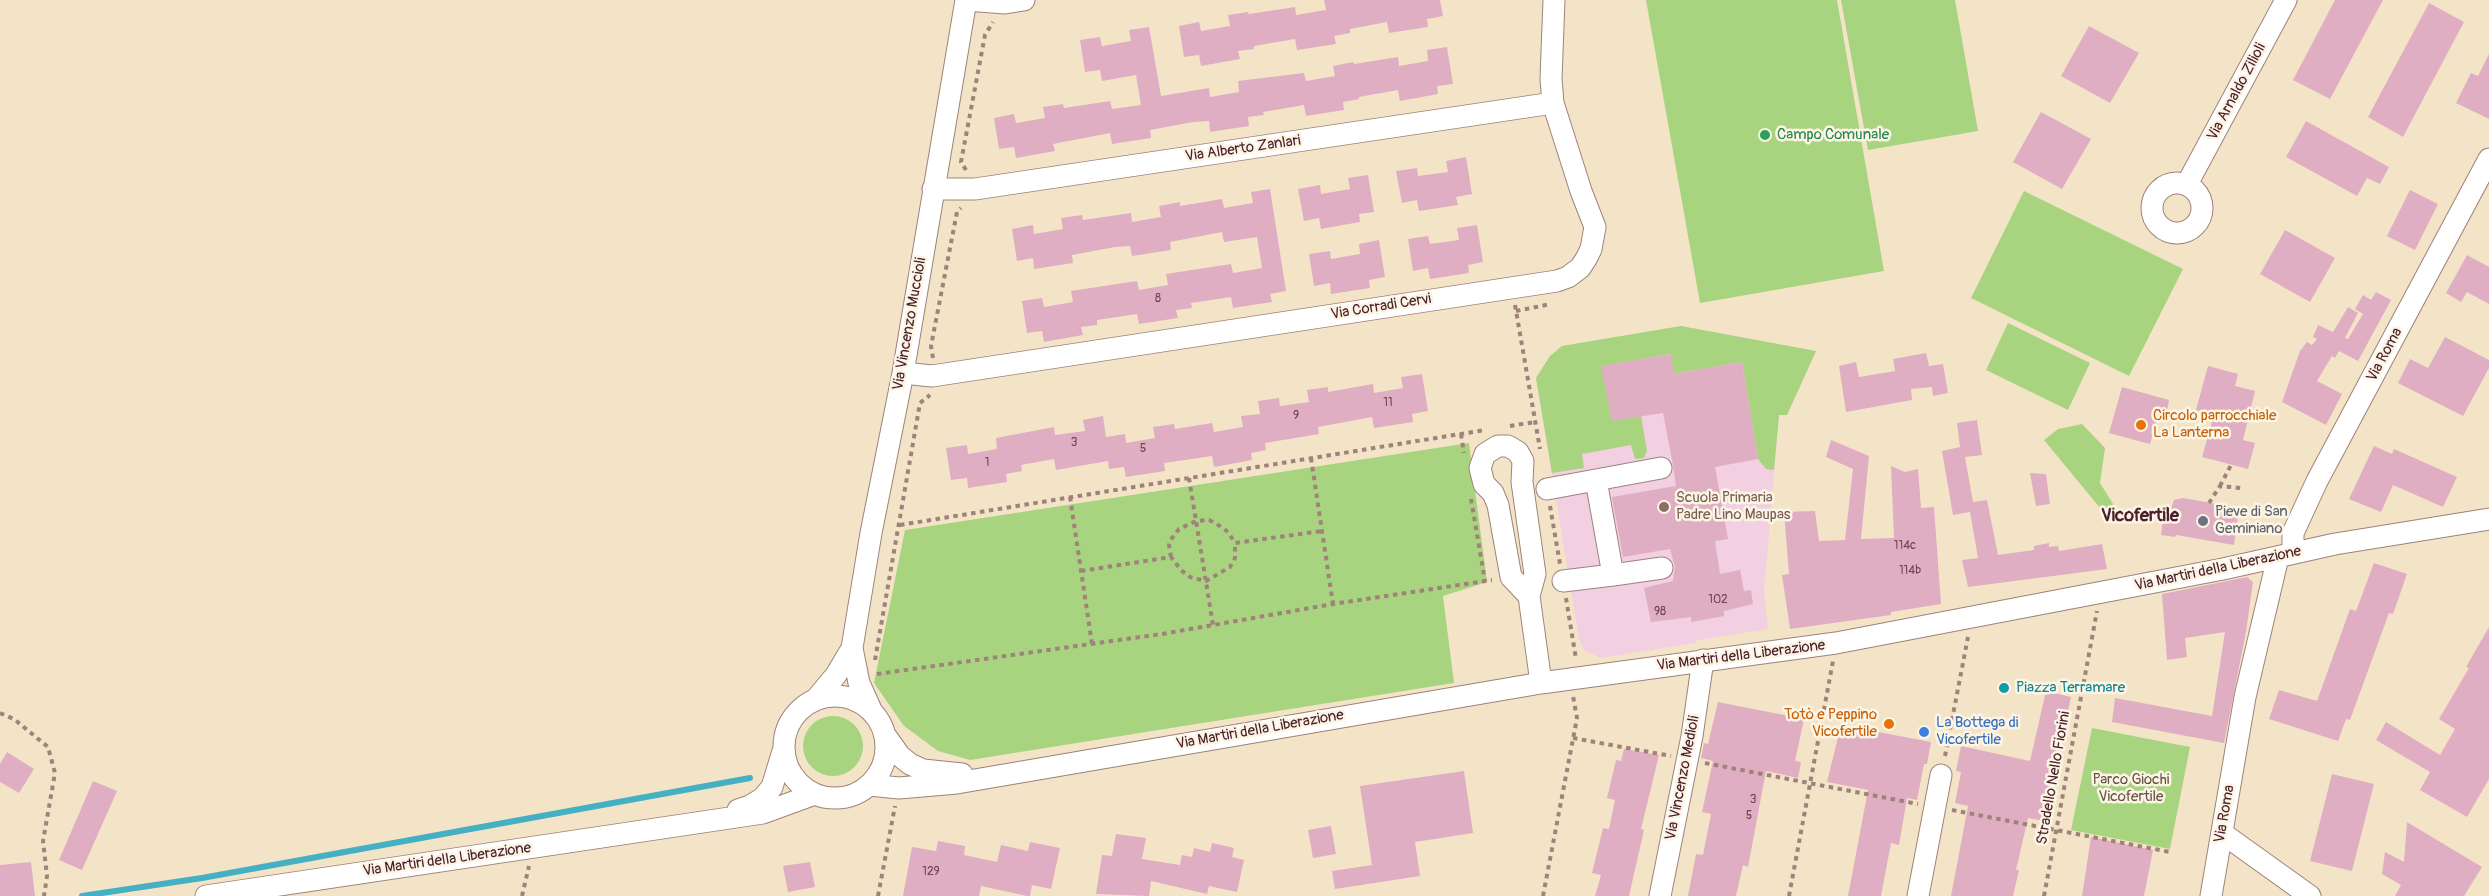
<!DOCTYPE html>
<meta charset="utf-8">
<style>
body{margin:0}
canvas{display:block;background:#f4e4c7}
</style>
<canvas width="2489" height="896"></canvas>
<script>
const ctx = document.querySelector('canvas').getContext('2d');
ctx.lineJoin = 'round';
function paint(path, color) { ctx.fillStyle = color; ctx.fill(path, 'evenodd'); }
const shape = rows => new Path2D(rows.map(r => 'M' + r).join(''));
function trace(path, color, width, dash) { ctx.strokeStyle = color; ctx.lineWidth = width; ctx.lineCap = dash ? 'butt' : 'round'; ctx.setLineDash(dash || []); ctx.stroke(path); }
function write(font, color, halo, rows, align = 'center') {
  ctx.font = font + ' Pangolin,sans-serif'; ctx.lineWidth = 5; ctx.setLineDash([]); ctx.textBaseline = 'middle'; ctx.strokeStyle = halo; ctx.fillStyle = color; for (const [text, x, y, turn = 0] of rows) {
    ctx.save(); ctx.translate(x, y); ctx.rotate((+turn || 0) * Math.PI / 180); ctx.textAlign = isNaN(turn) ? turn : align; if (halo) ctx.strokeText(text, 0, 0); ctx.fillText(text, 0, 0); ctx.restore();
  }
}
const built = shape([
 [1681,326,1816,351,1787,415,1779,415,1764,592,1768,629,1698,640,1695,643,1601,658,1585,651,1579,639,1536,378,1550,356,1562,346]
]);
const green = shape([
 [1646,0,1837,0,1884,271,1700,303],
 [1841,0,1955,0,1978,131,1868,150],
 [2024,191,2183,269,2129,376,1971,298],
 [2008,323,2090,363,2068,410,1986,370],
 [1681,326,1816,351,1787,415,1779,415,1774,470,1766,469,1758,459,1742,362,1674,374,1670,354,1602,366,1612,421,1641,416,1647,451,1644,458,1635,459,1631,445,1582,454,1584,468,1552,473,1536,378,1550,356,1562,346],
 [2082,424,2105,448,2100,483,2115,507,2105,514,2044,440,2058,429],
 [1469,443,1487,582,1443,596,1454,683,970,760,938,751,904,726,874,683,905,530],
 '803 746a30 30 0 1 1 60 0a30 30 0 1 1-60 0Z',
 [2092,728,2190,747,2170,849,2071,830]
]);
const stream = shape([
 [82,896,202,878,750,778]
]);
const building = shape([
 [1324,0,1440,0,1443,16,1427,19,1428,27,1389,33,1387,22,1350,29,1350,33,1334,36,1336,44,1297,50,1295,39,1254,46,1254,49,1238,51,1240,59,1201,66,1199,55,1184,57,1179,26,1199,22,1201,31,1230,26,1228,15,1248,12,1249,14,1295,7,1296,15,1326,10],
 [2335,0,2383,0,2330,99,2293,80],
 [2429,3,2464,22,2403,137,2368,117],
 [2089,26,2139,53,2110,103,2061,76],
 [1149,27,1161,96,1209,88,1210,97,1239,92,1238,81,1304,73,1306,81,1335,76,1333,66,1353,62,1354,64,1398,57,1399,66,1428,61,1427,50,1447,47,1453,84,1437,86,1438,94,1400,101,1398,90,1359,97,1359,99,1343,102,1344,110,1306,116,1304,105,1263,112,1264,115,1248,117,1249,126,1210,132,1209,121,1193,122,1150,130,1151,138,1112,144,1110,133,1053,144,1055,151,1016,158,1014,147,999,149,994,118,1014,114,1016,123,1045,118,1043,107,1063,104,1064,108,1110,101,1112,109,1141,105,1136,75,1102,81,1100,70,1085,72,1080,40,1100,37,1102,46,1131,41,1129,30],
 [2489,54,2489,119,2456,103,2471,73,2478,76],
 [2041,112,2091,139,2062,189,2013,162],
 [2306,121,2389,167,2380,184,2367,178,2357,196,2286,157],
 [1466,157,1472,194,1456,197,1458,205,1419,211,1417,200,1402,203,1396,171,1417,168,1418,176,1448,172,1446,161],
 [1368,175,1374,212,1359,214,1360,222,1321,229,1319,218,1304,221,1298,189,1320,185,1321,194,1350,189,1348,178],
 [1270,189,1286,291,1270,294,1272,302,1233,308,1231,297,1191,303,1192,308,1176,310,1178,318,1139,324,1137,314,1097,320,1097,325,1081,327,1083,335,1044,342,1042,331,1027,333,1022,301,1042,298,1044,307,1073,302,1071,291,1137,281,1139,290,1168,285,1166,274,1231,264,1233,273,1262,268,1257,237,1224,242,1222,232,1170,242,1171,250,1132,256,1130,246,1115,247,1072,255,1073,263,1034,269,1033,258,1017,261,1012,229,1033,225,1034,234,1063,229,1061,218,1082,215,1083,220,1131,213,1132,222,1161,217,1159,206,1180,202,1180,206,1222,199,1224,208,1253,203,1251,192],
 [2410,190,2438,204,2415,250,2387,236],
 [1477,225,1483,262,1468,265,1469,273,1430,279,1428,268,1413,271,1408,239,1428,236,1430,244,1459,240,1457,228],
 [2285,230,2335,258,2310,302,2260,274],
 [1379,240,1385,277,1369,280,1370,288,1331,294,1330,283,1314,286,1309,254,1330,251,1331,259,1360,254,1359,244],
 [2467,255,2489,267,2489,304,2467,292,2461,302,2446,293],
 [2376,292,2391,300,2358,361,2339,351,2335,358,2332,356,2317,381,2342,394,2326,425,2282,402,2300,351,2307,342,2312,345,2317,339,2313,337,2318,325,2333,332,2348,307,2358,313,2345,338,2348,339,2363,314,2355,309,2363,295,2371,300],
 [2445,337,2489,360,2489,368,2463,416,2398,383,2410,359,2428,368],
 [1926,353,1929,366,1943,364,1948,393,1933,396,1932,387,1911,389,1912,400,1846,412,1839,366,1856,362,1859,377,1895,371,1893,359],
 [1671,354,1674,374,1742,362,1758,459,1715,467,1728,539,1715,541,1720,574,1740,570,1744,591,1751,590,1753,604,1724,611,1724,616,1691,622,1691,617,1651,622,1644,588,1673,581,1675,567,1670,549,1623,557,1612,497,1676,486,1673,465,1663,413,1612,421,1601,366],
 [2208,366,2238,374,2235,386,2255,391,2243,440,2255,443,2248,469,2202,457,2214,415,2196,410],
 [1422,374,1428,411,1412,414,1413,422,1374,428,1372,417,1318,427,1319,434,1265,443,1266,450,1251,453,1252,460,1214,467,1212,456,1164,463,1165,471,1126,477,1124,467,1109,469,1108,461,1056,470,1054,459,1021,465,1022,471,1006,474,1007,482,968,488,967,478,951,480,946,448,967,445,968,454,997,449,996,438,1054,427,1055,435,1085,431,1083,420,1103,416,1106,437,1125,434,1126,443,1155,438,1153,427,1174,424,1175,429,1212,423,1214,432,1243,427,1241,416,1260,414,1258,401,1279,398,1280,406,1309,402,1307,390,1328,387,1328,392,1373,384,1374,393,1403,388,1401,377],
 [2122,387,2169,400,2166,415,2159,413,2150,444,2109,433],
 [1977,420,1982,455,1965,457,1973,502,1987,500,1998,555,2034,550,2034,546,2049,543,2049,547,2058,546,2059,551,2102,544,2107,569,1968,587,1962,560,1978,558,1970,512,1953,515,1942,451,1960,447,1957,423],
 [1831,440,1869,456,1861,539,1894,538,1891,466,1905,472,1918,469,1921,508,1934,507,1941,604,1891,612,1891,615,1790,629,1782,575,1789,574,1784,512,1815,511,1819,541,1845,540,1853,469,1826,457],
 [2374,446,2392,454,2394,449,2457,477,2443,507,2393,485,2381,512,2349,499],
 [2030,473,2046,474,2050,504,2036,506],
 [2183,498,2239,508,2234,545,2176,535,2175,537,2161,535,2163,520,2171,509,2174,500],
 [2374,563,2407,574,2393,614,2389,613,2350,720,2346,719,2338,741,2269,719,2279,690,2317,701,2350,609,2356,611],
 [2247,577,2253,582,2246,632,2224,743,2112,722,2115,698,2212,716,2225,632,2185,638,2187,657,2167,660,2162,594],
 [2489,627,2489,779,2467,817,2420,790,2430,772,2376,740,2386,722,2440,755,2455,729,2439,719,2469,668,2466,667],
 [2046,691,2071,697,2044,821,2028,818,2016,870,2019,870,2013,896,1951,896,1968,806,1955,803,1961,772,1956,771,1961,746,2030,761],
 [1718,702,1804,719,1795,761,1801,762,1798,778,1766,771,1748,867,1743,865,1736,896,1688,896,1696,854,1703,855,1711,814,1702,812,1713,761,1701,758,1704,743,1708,744],
 [1841,725,1931,742,1927,764,1924,764,1917,800,1907,798,1899,845,1891,843,1881,896,1848,896,1868,790,1827,782],
 [1624,749,1659,755,1641,829,1644,830,1629,896,1595,896,1601,875,1592,873,1603,828,1609,829,1615,800,1607,798,1616,760,1621,761],
 [7,752,34,769,19,793,0,782,0,764],
 [1464,771,1473,833,1415,842,1420,876,1335,889,1332,871,1372,865,1360,786],
 [2332,774,2374,784,2352,871,2310,861],
 [93,781,117,791,82,870,59,860],
 [2407,822,2482,867,2464,896,2395,896,2401,885,2382,874,2385,852,2404,862],
 [1331,826,1336,854,1313,858,1308,830],
 [1116,834,1146,838,1142,859,1180,865,1182,855,1192,857,1194,848,1210,852,1212,843,1234,848,1232,857,1244,860,1237,892,1209,886,1207,894,1151,881,1149,896,1096,894,1102,855,1112,856],
 [2091,837,2153,850,2144,896,2082,896],
 [938,841,965,846,964,855,997,862,1001,845,1028,851,1030,842,1060,848,1051,889,1032,885,1030,896,1027,896,981,886,979,896,903,896,912,847,936,851],
 [31,862,35,896,0,896,0,865],
 [810,862,815,887,788,892,783,866]
]);
const path = shape([
 [966,170,961,162,985,35,993,22],
 [1515,305,1540,449],
 [1516,311,1551,304],
 [933,358,931,346,957,212,961,208],
 [1510,426,1535,422],
 [1461,434,1464,453],
 [1311,458,1333,604],
 [1189,478,1213,625],
 [2220,486,2231,465],
 [1070,497,1092,644],
 [1471,499,1485,581],
 [2209,503,2220,486,2241,488],
 [1550,506,1560,564],
 [900,525,1485,430],
 [1171,557,1169,545,1172,538,1179,529,1196,521,1209,520,1217,524,1228,532,1235,543],
 [1081,571,1171,557,1181,570,1190,577,1206,581,1230,567,1235,558,1235,543,1322,531],
 [1566,598,1576,659],
 [875,660,920,403,930,395],
 [877,674,1162,634,1333,604,1492,580],
 [0,713,14,719,48,747,55,773,43,841,47,876,44,896],
 [1573,738,1671,756],
 [1945,756,1968,637],
 [1705,763,1918,804],
 [1952,810,2170,852],
 [522,896,529,866],
 [878,896,895,806],
 [1543,896,1577,718,1573,696],
 [1789,896,1833,661],
 [2044,896,2097,611]
]);
const minor = shape([
 [966,0,1005,3,1024,0],
 '2152 208a25 25 0 1 1 50 0a25 25 0 1 1-50 0Z',
 [2187,184,2286,0],
 [933,189,975,189,1553,103],
 [903,373,932,376,1557,281,1568,277,1580,268,1586,259,1591,249,1595,227,1581,191,1553,103,1551,79,1554,0],
 [1547,489,1661,468],
 [2293,553,2293,533,2317,481,2489,159],
 [1613,575,1662,568],
 [1563,581,1613,575,1596,480],
 [1529,596,1511,577,1498,505,1493,493,1484,484,1480,468,1485,454,1498,446,1508,446,1518,452,1523,461,1522,482,1535,574,1529,596,1541,683],
 [852,648,871,533,903,373,966,0],
 '784 747a51 51 0 1 1 102 0a51 51 0 1 1-102 0Z',
 [816,699,836,675,852,648,859,683,872,712],
 [885,735,900,756,910,764,923,770,962,774],
 [869,785,899,788,957,783,1541,683,1836,643,2223,569,2335,544,2489,519],
 [738,810,750,806,763,798,772,787,783,751],
 [2222,833,2310,896],
 [206,896,763,813,815,794],
 [1660,896,1692,736,1703,660],
 [1918,896,1941,775],
 [2211,896,2245,697,2278,557]
]);
const markers = [
 [1765,135,6,"#2e9e5b"],
 [2141,425,6,"#e8710a"],
 [1664,507,6,"#8d6e63"],
 [2203,521,6,"#6b7280"],
 [2004,688,6,"#0f9aa8"],
 [1889,724,6,"#e8710a"],
 [1924,732,6,"#3f7fe0"]
];
const numberNames = [
 ["8",1158,299],
 ["11",1388,403],
 ["9",1296,416],
 ["3",1074,443],
 ["5",1143,449],
 ["1",987,463],
 ["114c",1905,546],
 ["114b",1910,571],
 ["102",1718,600],
 ["98",1660,612],
 ["3",1753,800],
 ["5",1749,816],
 ["129",931,872]
];
const streetNames = [
 ["Via Arnaldo Zilioli",2237,92,-62],
 ["Via Alberto Zanlari",1243,149,-8],
 ["Via Corradi Cervi",1381,307,-9],
 ["Via Vincenzo Muccioli",910,324,-80],
 ["Via Roma",2385,355,-62],
 ["Via Martiri della Liberazione",2218,569,-12],
 ["Via Martiri della Liberazione",1741,656,-7],
 ["Via Martiri della Liberazione",1260,730,-10],
 ["Via Vincenzo Medioli",1683,778,-79],
 ["Stradello Nello Fiorini",2054,778,-80],
 ["Via Roma",2225,814,-80],
 ["Via Martiri della Liberazione",447,860,-8]
];
const leisureNames = [
 ["Campo Comunale",1777,135]
];
const foodNames = [
 ["Circolo parrocchiale",2153,416],
 ["La Lanterna",2153,433],
 ["Totò e Peppino",1877,715,"right"],
 ["Vicofertile",1877,732,"right"]
];
const educationNames = [
 ["Scuola Primaria",1676,498],
 ["Padre Lino Maupas",1676,515]
];
const worshipNames = [
 ["Pieve di San",2215,512],
 ["Geminiano",2215,529]
];
const cultureNames = [
 ["Piazza Terramare",2016,688]
];
const shopNames = [
 ["La Bottega di",1936,723],
 ["Vicofertile",1936,740]
];
const parkNames = [
 ["Parco Giochi",2131,780],
 ["Vicofertile",2131,797]
];
const quarterNames = [
 ["Vicofertile",2140,516]
];
paint(built, '#f2cfe1');
paint(green, '#a8d480');
trace(stream, '#45b0c3', 6);
paint(building, '#dfaec3');
trace(minor, '#9f8279', 23);
trace(path, '#9f8279', 4, [4.5, 4.5]);
trace(minor, '#fff', 21);
for (const [x, y, r, color] of markers) { const dot = new Path2D(); dot.arc(x, y, r, 0, 2 * Math.PI); ctx.fillStyle = color; ctx.fill(dot); trace(dot, '#fcf5e5', 2); }
write('12px', '#6f4351', null, numberNames);
write('15px', '#4a1f2b', '#fcf5e5', streetNames);
write('15px', '#27864d', '#fcf5e5', leisureNames, 'left');
write('15px', '#c56008', '#fcf5e5', foodNames, 'left');
write('15px', '#785e54', '#fcf5e5', educationNames, 'left');
write('15px', '#5b616d', '#fcf5e5', worshipNames, 'left');
write('15px', '#0d838f', '#fcf5e5', cultureNames, 'left');
write('15px', '#366cbe', '#fcf5e5', shopNames, 'left');
write('15px', '#654', '#fcf5e5', parkNames);
write('bold 18px', '#4a1f2b', '#fcf5e5', quarterNames);
</script>
